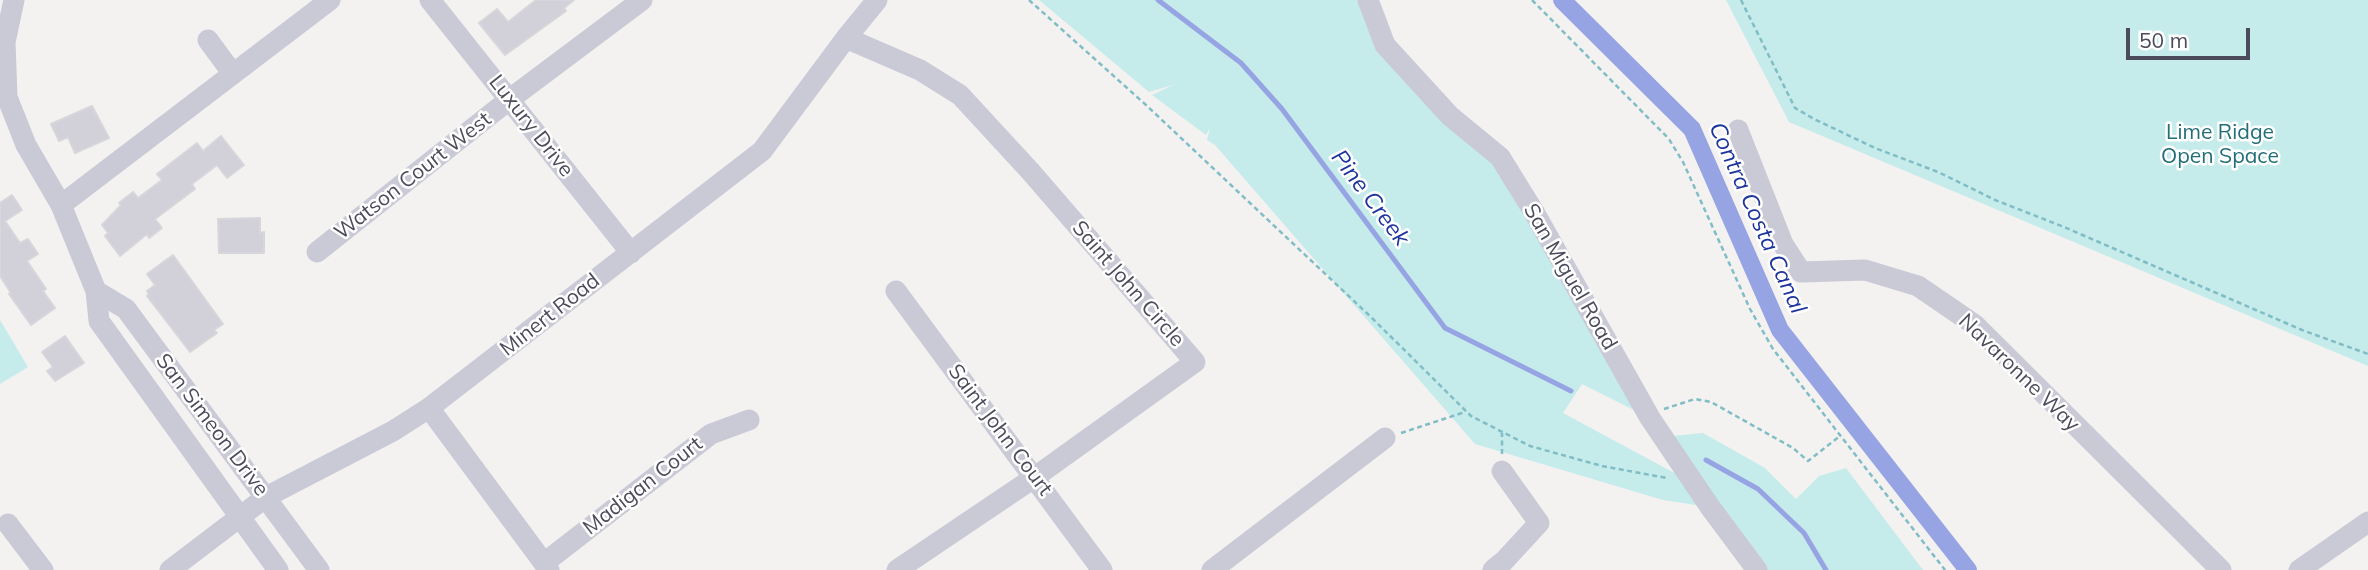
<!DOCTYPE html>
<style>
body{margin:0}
#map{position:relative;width:2368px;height:570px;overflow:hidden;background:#f3f2f1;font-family:Mulish,sans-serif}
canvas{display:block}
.scale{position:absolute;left:2126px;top:28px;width:124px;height:32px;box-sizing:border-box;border:4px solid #4c4b5c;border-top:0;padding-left:9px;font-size:21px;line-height:24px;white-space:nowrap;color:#4c4b5c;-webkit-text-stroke:5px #fff;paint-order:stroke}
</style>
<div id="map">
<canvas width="2368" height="570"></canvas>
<div class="scale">50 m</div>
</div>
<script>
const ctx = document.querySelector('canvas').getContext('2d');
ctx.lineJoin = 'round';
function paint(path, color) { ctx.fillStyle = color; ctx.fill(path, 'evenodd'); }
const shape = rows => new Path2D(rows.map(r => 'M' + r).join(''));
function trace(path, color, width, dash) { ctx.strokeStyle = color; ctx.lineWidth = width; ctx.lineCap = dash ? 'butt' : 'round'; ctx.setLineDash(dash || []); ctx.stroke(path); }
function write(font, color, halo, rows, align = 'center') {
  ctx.font = font + ' Mulish,sans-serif'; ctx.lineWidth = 5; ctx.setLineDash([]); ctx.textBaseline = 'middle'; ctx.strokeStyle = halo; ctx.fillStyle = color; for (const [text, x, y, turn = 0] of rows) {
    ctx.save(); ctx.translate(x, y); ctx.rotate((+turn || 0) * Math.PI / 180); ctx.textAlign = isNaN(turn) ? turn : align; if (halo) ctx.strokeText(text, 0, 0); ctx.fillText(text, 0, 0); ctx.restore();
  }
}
const green = shape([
 [1039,0,1369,0,1390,51,1500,157,1650,418,1582,384,1563,413,1693,483,1662,437,1703,433,1765,468,1796,499,1819,476,1846,468,1923,570,1757,570,1709,507,1663,500,1475,444,1215,145,1207,140,1210,128,1206,135,1152,95,1173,85,1149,92],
 [1726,0,2368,0,2368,366,1789,122],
 [0,320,28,367,0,384]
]);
const stream = shape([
 [1158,0,1241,63,1282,109,1445,328,1571,391],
 [1706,460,1758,489,1804,533,1826,570]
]);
const canal = shape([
 [1562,0,1692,129,1780,330,1968,570]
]);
const building = shape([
 [536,0,574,0,564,8,566,11,505,55,479,23,497,9,508,22,536,0],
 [92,106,109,138,75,153,68,137,59,141,51,124,92,106],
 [221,136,244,165,227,178,217,165,192,184,195,189,155,219,162,228,149,238,147,234,120,256,105,236,108,233,102,225,121,205,119,203,133,192,138,198,162,180,157,174,197,143,203,151,221,136],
 [12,195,22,210,5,221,20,243,28,239,38,254,27,261,46,289,43,291,55,308,31,325,9,294,11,293,0,276,0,203,12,195],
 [260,218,260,233,264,232,264,253,219,253,218,219,260,218],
 [173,255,223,324,214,330,217,333,190,352,147,296,149,294,147,291,155,285,147,274,173,255],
 [65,336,84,363,55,381,47,371,53,367,42,352,65,336]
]);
const path = shape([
 [1029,0,1146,105,1372,318,1471,416,1530,446,1602,466,1667,478],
 [1532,0,1669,139,1683,162,1750,309,1773,349,1945,570],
 [1741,0,1795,108,1814,119,1875,148,1938,172,1995,200,2064,227,2302,330,2368,354],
 [1664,409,1695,399,1711,402,1793,448,1808,461,1840,436],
 [1401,433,1465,412],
 [1502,454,1502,433]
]);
const minor = shape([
 [14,0,5,42,7,97,26,145,61,205,96,291,99,321,278,570],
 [430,0,631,253],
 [1368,0,1385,45,1450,116,1500,157,1534,212,1650,418,1710,507,1757,570],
 [846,38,920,70,960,95,1031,172,1195,362,1035,477,897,570],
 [208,40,233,74],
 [1738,130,1783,244,1801,272,1865,270,1918,286,1975,325,2221,570],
 [61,205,330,0],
 [317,252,510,99,642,0],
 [96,291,126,309,319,570],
 [896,291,1102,570],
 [429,408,549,570],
 [8,524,43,570],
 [544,563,711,434,749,420],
 [170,570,266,497,393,431,429,408,762,151,846,38,877,0],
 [1212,570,1385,438],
 [1493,570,1504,561,1539,523,1502,471],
 [2299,570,2368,522]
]);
const streetNames = [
 ["Luxury Drive",531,126,52],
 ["Watson Court West",413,176,-38],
 ["San Miguel Road",1570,277,60],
 ["Saint John Circle",1128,284,49],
 ["Minert Road",550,315,-38],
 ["Navaronne Way",2019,373,44],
 ["San Simeon Drive",212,425,53],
 ["Saint John Court",1000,430,53],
 ["Madigan Court",643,486,-38]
];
const parkNames = [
 ["Lime Ridge",2220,133],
 ["Open Space",2220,157]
];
const waterNames = [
 ["Pine Creek",1370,198,53],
 ["Contra Costa Canal",1757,218,66]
];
paint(green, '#c5ebeb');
trace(stream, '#97a4e3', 5);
trace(canal, '#97a4e3', 18);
paint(building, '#d2d0d8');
trace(building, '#d7d6db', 2);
trace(path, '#81bdc5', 2.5, [5, 3.5]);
trace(minor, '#cac9d6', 21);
write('21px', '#4c4b5c', '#fff', streetNames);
write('21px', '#226d77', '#fff', parkNames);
write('italic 23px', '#1d339d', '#fff', waterNames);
</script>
